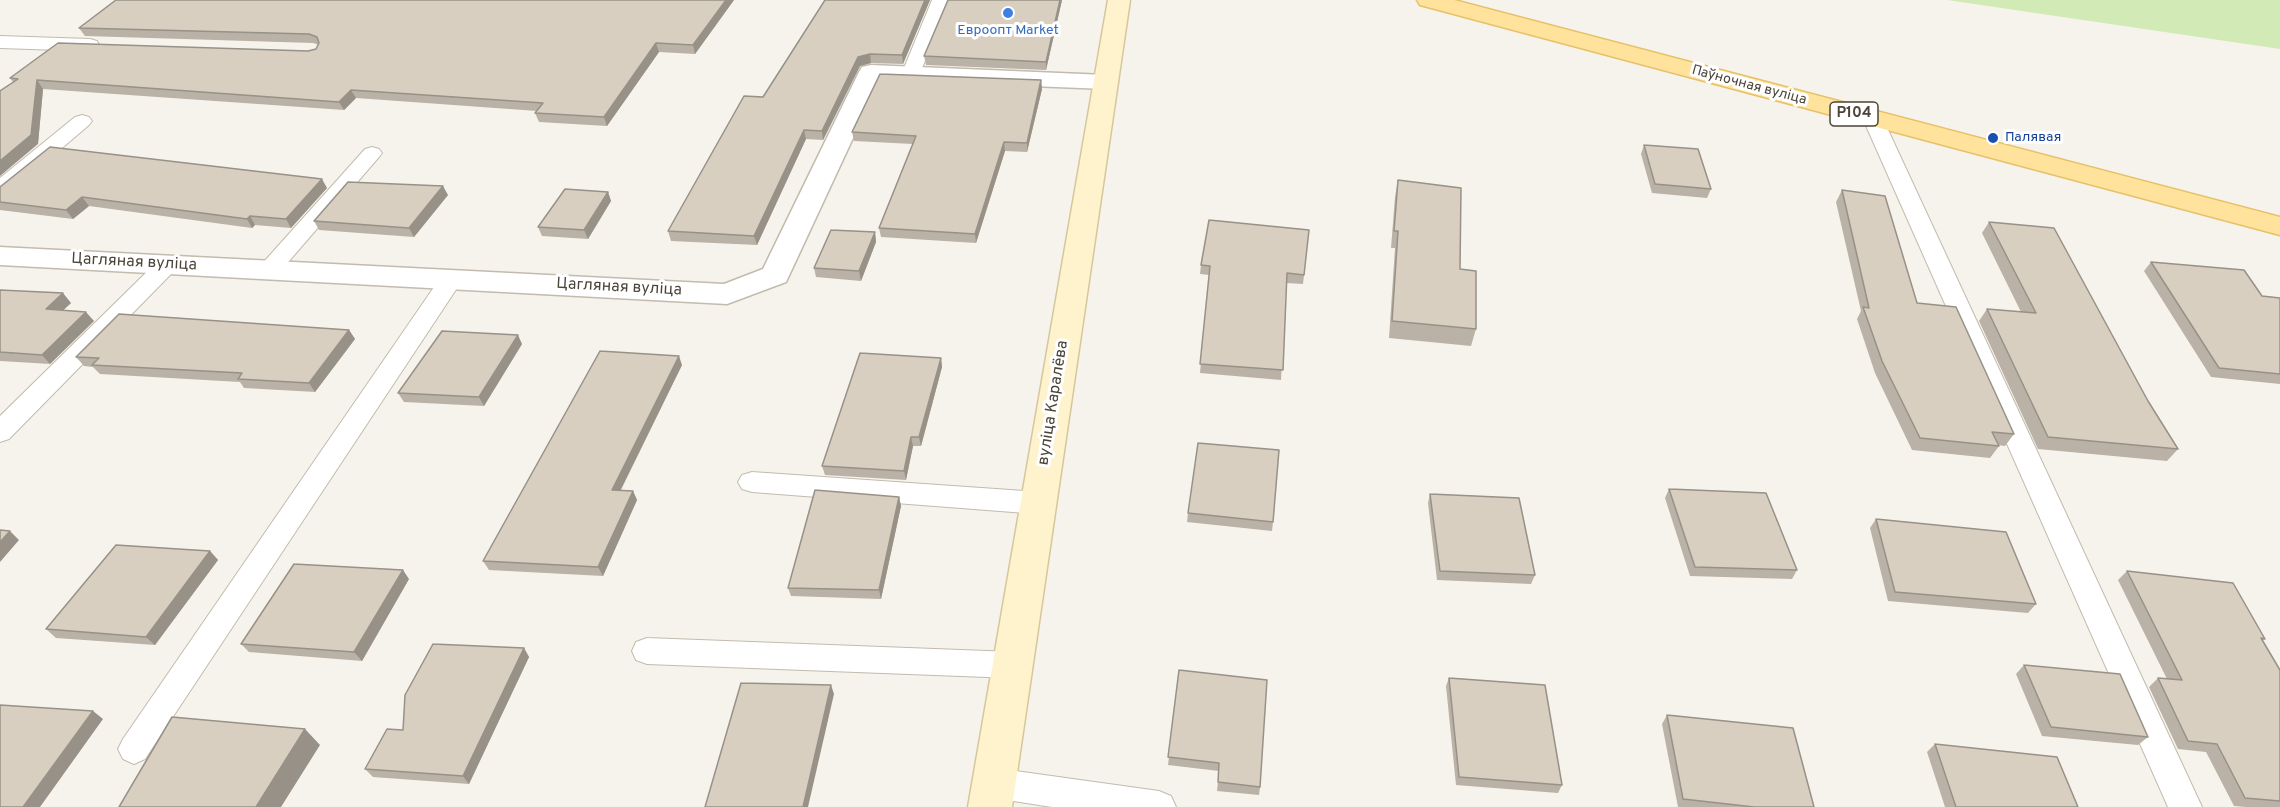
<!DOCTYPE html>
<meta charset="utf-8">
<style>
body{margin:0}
canvas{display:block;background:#f6f3ec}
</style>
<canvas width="2280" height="807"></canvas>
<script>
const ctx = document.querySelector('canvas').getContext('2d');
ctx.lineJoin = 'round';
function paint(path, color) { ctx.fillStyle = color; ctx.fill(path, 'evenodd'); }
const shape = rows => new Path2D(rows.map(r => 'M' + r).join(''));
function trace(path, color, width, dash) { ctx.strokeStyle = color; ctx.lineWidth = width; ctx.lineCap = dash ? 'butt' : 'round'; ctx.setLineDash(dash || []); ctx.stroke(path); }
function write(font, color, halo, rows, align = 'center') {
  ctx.font = font + ' Overpass,sans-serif'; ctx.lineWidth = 6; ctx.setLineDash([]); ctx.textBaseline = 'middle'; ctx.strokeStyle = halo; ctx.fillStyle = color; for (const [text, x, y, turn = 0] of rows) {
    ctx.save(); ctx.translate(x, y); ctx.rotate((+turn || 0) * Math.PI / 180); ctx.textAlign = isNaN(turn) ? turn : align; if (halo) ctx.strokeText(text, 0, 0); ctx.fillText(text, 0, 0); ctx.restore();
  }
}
const green = shape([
 [1947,0,2280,0,2280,49]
]);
const service = shape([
 [932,0,950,0,920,73,918,77,904,77,902,73,932,0],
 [0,36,90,39,97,41,99,45,97,49,90,51,0,48,0,36],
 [1873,113,1880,115,1883,119,2202,807,2168,807,1863,119,1866,115,1873,113],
 [82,115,89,117,92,121,89,125,8,194,0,195,0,178,75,117,82,115],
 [372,147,379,149,382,153,379,157,277,275,269,277,261,275,258,270,261,265,365,149,372,147],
 [167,258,175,260,178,265,175,270,9,439,0,442,0,416,159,260,167,258],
 [451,272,459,274,463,279,145,759,134,764,123,759,118,749,123,739,443,274,451,272],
 [752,472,1039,492,1049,495,1053,503,1049,511,1039,514,752,492,742,489,738,482,742,475,752,472],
 [647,638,1013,652,1024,656,1028,665,1024,674,1013,678,647,664,636,660,632,651,636,642,647,638],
 [994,768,1159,791,1171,796,1176,807,1052,807,994,798,982,794,977,783,982,772,994,768]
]);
const minor = shape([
 [871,65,1106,75,1115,77,1118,82,1115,87,1106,89,880,80,786,282,727,304,0,265,0,247,724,284,763,269,859,72,862,67,871,65]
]);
const secondary = shape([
 [1108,0,1130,0,1012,807,968,807,1108,0]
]);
const primary = shape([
 [1417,0,1454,0,2280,217,2280,235,1420,5,1417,0]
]);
const wall = shape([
 [734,0,695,54,659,52,607,126,539,122,535,113,537,111,356,98,344,110,43,89,38,144,13,82,10,78,308,51,316,49,319,45,313,43,85,36,79,28],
 [825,0,930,0,903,64,871,63,860,66,823,140,806,139,757,245,671,241,668,231,763,97],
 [948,0,1062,0,1046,70,926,65,924,56],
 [1041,80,1042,89,1027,152,1005,151,976,243,881,237,879,228,913,144,854,141,852,132],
 [1644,145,1711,189,1707,198,1652,193,1641,154],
 [1398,180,1460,269,1476,329,1471,346,1389,338,1395,248,1391,248,1395,197],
 [0,187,327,188,291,228,255,225,252,228,89,206,73,219,0,210],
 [1842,190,1917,303,2014,434,2005,446,1998,445,1999,446,1990,458,1912,450,1875,373,1857,319,1861,311,1836,202],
 [608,192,611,201,588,239,542,236,538,227],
 [448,195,414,237,319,230,314,221],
 [1989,222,2148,401,2178,449,2167,461,2038,449,1979,321,1987,309,2021,312,1982,233],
 [1309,230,1303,284,1286,283,1281,380,1200,373,1209,275,1200,274,1201,265],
 [875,232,876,242,861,281,816,277,814,268],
 [2151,262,2262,296,2280,298,2280,384,2211,377,2144,271],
 [0,290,71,303,63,310,94,321,50,364,0,361],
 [349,330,355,339,315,392,244,388,240,382,100,374,93,367,84,366,76,357],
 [522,344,484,406,404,402,398,393],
 [941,358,942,367,921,446,913,446,906,480,825,475,822,466],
 [682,365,621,490,633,491,637,500,603,576,489,570,483,561],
 [1669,489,1797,570,1792,579,1690,576,1665,498],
 [1430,494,1535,575,1531,584,1437,580,1428,503],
 [899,497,901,506,881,599,791,596,788,588],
 [1188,513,1273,522,1272,531,1187,522],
 [1876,519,2036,604,2028,613,1888,601,1870,528],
 [210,551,218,560,155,645,56,638,46,629],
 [2127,571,2265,639,2262,641,2280,670,2280,807,2246,807,2234,806,2206,752,2178,749,2149,687,2158,678,2167,679,2118,580],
 [409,579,362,661,249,652,241,644],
 [524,648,529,657,469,784,373,777,365,769,403,730],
 [2024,665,2148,737,2138,745,2042,736,2016,674],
 [1179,670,1260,787,1259,795,1217,791,1219,771,1168,765],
 [1449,678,1562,785,1558,793,1456,785,1446,686],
 [1667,715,1814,807,1678,807,1662,724],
 [1935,744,2078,807,1945,807,1927,752]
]);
const shadedWall = shape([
 [726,0,734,0,695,54,693,45],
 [925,0,930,0,903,64,902,55],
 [1060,0,1062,0,1046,70,1046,62],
 [656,43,659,52,607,126,604,117],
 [870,54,871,63,860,66,823,140,822,131,858,57],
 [37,80,43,89,38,144,0,176,0,161],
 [1041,80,1042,89,1027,152,1027,143],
 [351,90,356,98,344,110,339,102],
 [804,130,806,139,757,245,754,236],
 [1004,142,1005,151,976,243,975,234],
 [322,179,327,188,291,228,286,219],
 [443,186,448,195,414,237,409,228],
 [608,192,611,201,588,239,584,230],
 [82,197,89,206,73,219,66,210],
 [250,216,255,225,252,228,247,219],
 [875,232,876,242,861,281,859,271],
 [63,293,71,303,54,319,46,309],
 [86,312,94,321,50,364,42,355],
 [349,330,355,339,315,392,309,383],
 [518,335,522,344,484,406,479,397],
 [679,356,682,365,616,499,612,490],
 [941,358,942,367,921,446,919,437],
 [911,437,913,446,906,480,904,471],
 [633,491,637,500,603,576,598,567],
 [899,497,901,506,881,599,879,590],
 [10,531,19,540,0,562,0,542],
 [210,551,218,560,155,645,146,637],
 [403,570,409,579,362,661,354,652],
 [524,648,529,657,469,784,463,776],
 [831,685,834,694,808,807,803,807],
 [93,711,103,719,40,807,23,807],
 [305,729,320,745,281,807,256,807]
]);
const building = shape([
 [116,0,726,0,693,45,656,43,604,117,535,113,543,103,351,90,339,102,37,80,31,135,0,161,0,91,18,79,10,78,58,43,308,51,316,49,319,43,317,37,309,34,79,28,116,0],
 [825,0,925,0,902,55,870,54,858,57,822,131,804,130,754,236,668,231,744,96,763,97,825,0],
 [948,0,1060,0,1046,62,924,56,948,0],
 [880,74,1041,80,1027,143,1004,142,975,234,879,228,916,136,852,132,880,74],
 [1644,145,1698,149,1711,189,1655,184,1644,145],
 [50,147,322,179,286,219,250,216,247,219,82,197,66,210,0,202,0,187,50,147],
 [1398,180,1461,188,1460,269,1476,271,1476,329,1392,321,1398,231,1394,231,1398,180],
 [348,182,443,186,409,228,314,221,348,182],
 [565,189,608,192,584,230,538,227,565,189],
 [1842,190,1885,196,1917,303,1956,307,2014,434,1992,432,1999,446,1920,438,1882,361,1863,307,1869,308,1842,190],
 [1209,220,1309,230,1304,275,1287,273,1283,370,1200,364,1210,266,1201,265,1209,220],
 [1989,222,2054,228,2148,401,2178,449,2048,437,1987,309,2036,313,1989,222],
 [831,230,875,232,859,271,814,268,831,230],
 [2151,262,2244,270,2262,296,2280,298,2280,374,2219,368,2151,262],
 [0,290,63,293,46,309,86,312,42,355,0,352,0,290],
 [119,314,349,330,309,383,238,379,242,373,92,365,99,358,76,357,119,314],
 [442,331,518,335,479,397,398,393,442,331],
 [600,351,679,356,612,490,633,491,598,567,483,561,600,351],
 [860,353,941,358,919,437,911,437,904,471,822,466,860,353],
 [1198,443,1279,450,1273,522,1188,513,1198,443],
 [1669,489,1766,493,1797,570,1695,567,1669,489],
 [815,490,899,497,879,590,788,588,815,490],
 [1430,494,1519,498,1535,575,1440,571,1430,494],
 [1876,519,2006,532,2036,604,1895,592,1876,519],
 [0,530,10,531,0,542,0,530],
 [116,545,210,551,146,637,46,629,116,545],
 [294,564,403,570,354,652,241,644,294,564],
 [2127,571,2233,583,2265,639,2261,638,2280,670,2280,801,2245,798,2217,744,2188,741,2158,678,2182,680,2127,571],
 [433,644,524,648,463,776,365,769,387,729,403,730,405,695,433,644],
 [2024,665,2120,674,2148,737,2051,727,2024,665],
 [1179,670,1267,680,1260,787,1218,782,1219,763,1168,757,1179,670],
 [1449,678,1545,685,1562,785,1459,777,1449,678],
 [741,683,831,685,803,807,705,807,741,683],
 [0,705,93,711,23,807,0,807,0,705],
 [1667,715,1793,728,1814,807,1754,807,1683,799,1667,715],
 [172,717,305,729,256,807,119,807,172,717],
 [1935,744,2057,757,2078,807,1956,807,1935,744]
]);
const markers = [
 [1008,13,6,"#3f7fe0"],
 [1993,138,6,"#1a4fb4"]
];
const farShopnames = [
 ["Евроопт Market",1008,31]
];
const farStreetnames = [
 ["Паўночная вуліца",1749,86,15]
];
const farTransitnames = [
 ["Палявая",2005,138]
];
const shields = [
 [1854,114,48]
];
const shieldNames = [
 ["Р104",1854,114]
];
const streetNames = [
 ["Цагляная вуліца",134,263,3],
 ["Цагляная вуліца",619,288,3],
 ["вуліца Каралёва",1054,403,-81]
];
paint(green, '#d2eab5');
trace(service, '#c2bbae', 2);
trace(minor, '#c2bbae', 3);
trace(secondary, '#d6c79b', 3);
trace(primary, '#e6c16a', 3);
paint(service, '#fff');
paint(minor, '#fff');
paint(secondary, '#fff3cd');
paint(primary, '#ffe39c');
paint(wall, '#bab2a6');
paint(shadedWall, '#979187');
paint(building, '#d8cfc1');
trace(building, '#979187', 1.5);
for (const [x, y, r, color] of markers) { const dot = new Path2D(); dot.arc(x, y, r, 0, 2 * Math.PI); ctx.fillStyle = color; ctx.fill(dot); trace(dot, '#fff', 2); }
write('14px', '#366cbe', '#fff', farShopnames);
write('14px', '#4b4439', '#fff', farStreetnames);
write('14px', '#164399', '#fff', farTransitnames, 'left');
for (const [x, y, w] of shields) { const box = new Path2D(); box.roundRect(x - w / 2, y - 12, w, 24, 4.5); ctx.fillStyle = '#fff'; ctx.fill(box); trace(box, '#4b4439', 1.5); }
write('bold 15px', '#4b4439', null, shieldNames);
write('16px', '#4b4439', '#fff', streetNames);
</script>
